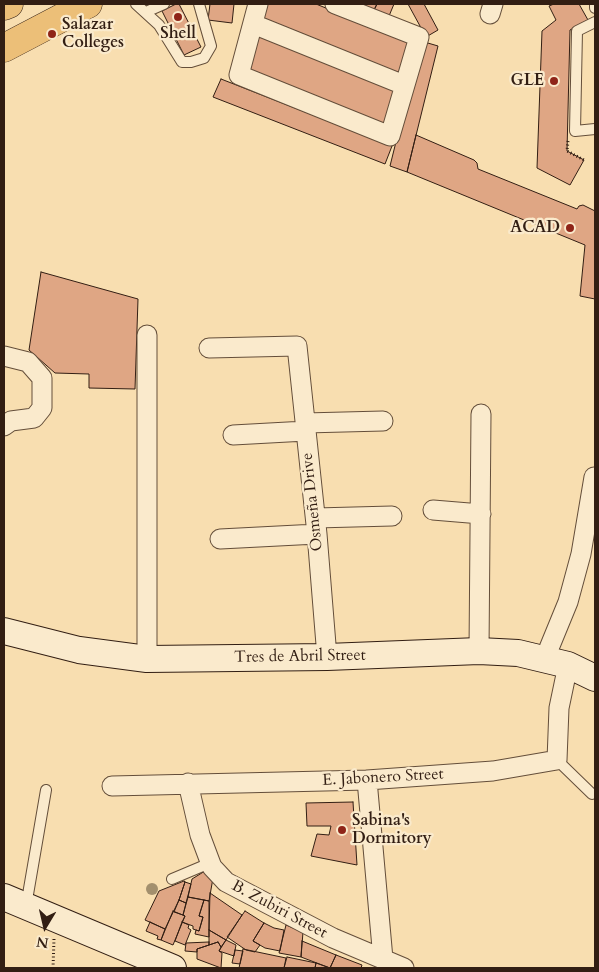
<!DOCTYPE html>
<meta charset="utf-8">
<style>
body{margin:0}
#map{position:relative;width:599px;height:972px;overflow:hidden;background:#f8deb0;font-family:Cardo,serif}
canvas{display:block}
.frame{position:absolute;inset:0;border:5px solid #321e13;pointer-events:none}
.north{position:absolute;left:20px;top:902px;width:50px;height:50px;-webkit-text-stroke:4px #faeacc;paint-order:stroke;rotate:189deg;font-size:14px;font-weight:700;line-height:20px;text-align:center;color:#321e13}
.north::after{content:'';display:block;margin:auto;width:18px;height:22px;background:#321e13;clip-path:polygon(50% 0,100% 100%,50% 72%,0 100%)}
</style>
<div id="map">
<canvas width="599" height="972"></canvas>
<div class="frame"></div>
<div class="north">N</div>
</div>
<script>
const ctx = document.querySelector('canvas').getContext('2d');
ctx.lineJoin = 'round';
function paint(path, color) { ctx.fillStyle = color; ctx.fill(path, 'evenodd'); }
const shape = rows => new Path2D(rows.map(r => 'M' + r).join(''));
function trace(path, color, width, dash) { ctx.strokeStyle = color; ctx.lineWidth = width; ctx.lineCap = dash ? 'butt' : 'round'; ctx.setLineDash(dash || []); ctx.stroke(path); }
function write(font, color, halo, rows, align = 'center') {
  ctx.font = font + ' Cardo,serif'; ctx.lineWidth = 4.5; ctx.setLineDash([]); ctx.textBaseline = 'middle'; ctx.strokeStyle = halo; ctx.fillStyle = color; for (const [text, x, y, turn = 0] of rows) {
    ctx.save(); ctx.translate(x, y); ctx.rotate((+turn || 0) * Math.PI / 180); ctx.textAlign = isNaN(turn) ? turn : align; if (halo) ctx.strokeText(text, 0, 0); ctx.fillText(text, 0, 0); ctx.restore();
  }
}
const building = shape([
 [176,4,179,4,201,47,184,55,162,11,176,4],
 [210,4,234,4,232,23,208,20,210,4],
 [266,4,316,4,412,43,399,73,261,17,266,4],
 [360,4,377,4,374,10,360,4],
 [377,4,394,4,389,16,374,10,377,4],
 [408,4,424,4,438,30,426,37,408,4],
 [554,4,579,4,588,20,570,30,567,151,584,160,570,185,537,168,542,31,556,20,549,6,554,4],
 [255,35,398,92,385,126,243,68,255,35],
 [421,41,438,46,407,172,390,166,421,41],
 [221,79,392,146,385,164,213,97,221,79],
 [416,135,474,160,477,163,478,169,577,209,579,206,583,205,595,211,595,299,580,296,585,245,407,172,416,135],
 [41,272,138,299,135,389,89,388,89,374,55,373,29,350,41,272],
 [353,802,357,865,311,856,317,834,329,835,331,826,307,826,306,803,353,802],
 [205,871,213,878,209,901,188,897,192,879,205,871],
 [184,881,185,882,179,900,165,929,145,920,159,891,184,881],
 [185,882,191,884,186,903,179,900,185,882],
 [210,893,242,915,226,940,209,930,210,893],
 [188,897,204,900,199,916,203,917,199,931,193,929,193,926,182,922,185,916,183,915,188,897],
 [179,900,186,903,183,915,174,912,179,900],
 [204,900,209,901,209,937,195,934,196,930,199,931,203,917,199,916,204,900],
 [173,911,185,916,173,945,161,940,173,911],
 [245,911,264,923,253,941,260,945,255,952,246,950,227,937,245,911],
 [150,922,165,929,161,940,157,939,158,936,146,931,150,922],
 [182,922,189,925,188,928,191,930,185,945,175,941,182,922],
 [264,923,274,928,284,930,280,951,265,948,253,941,264,923],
 [286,925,303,932,301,957,279,953,286,925],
 [209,930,226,940,221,947,218,942,209,945,209,930],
 [226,940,236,945,234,956,219,951,226,940],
 [302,941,336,955,330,968,301,957,302,941],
 [209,942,209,945,197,949,197,952,185,951,186,943,209,942],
 [218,942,221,947,219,951,222,953,221,968,197,959,197,949,218,942],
 [243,949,286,958,284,968,239,968,243,949],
 [235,950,243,951,240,964,232,963,235,950],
 [336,955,362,965,361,968,330,968,336,955],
 [287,957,316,963,315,968,284,968,287,957],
 [316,963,330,968,315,968,316,963]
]);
const path = shape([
 [568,141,567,151,584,160],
 [53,968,54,939]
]);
const lane = shape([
 [136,4,159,25,182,62,191,62,204,58,211,46,199,4],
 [595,4,595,8],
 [146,12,164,4],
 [595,22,577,31,575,131,595,129],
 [557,760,592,794],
 [172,879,210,863],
 [26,906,46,790]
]);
const street = shape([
 [258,4,239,75,390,136,419,37,335,4],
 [490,14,493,4],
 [253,24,404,85],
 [147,335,147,659],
 [209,348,297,346,317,534,327,657],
 [4,356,28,362,42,378,42,408,34,418,11,421,4,426],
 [305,423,383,421],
 [233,435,306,431],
 [433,510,481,514],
 [316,518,392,516],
 [220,539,317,534],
 [479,651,481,414],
 [545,658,568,602,581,554,594,477],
 [367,780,383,959],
 [188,783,200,835,212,867,226,882,333,938,404,968],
 [112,786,367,780,493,771,557,760,559,708,568,665]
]);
const secondary = shape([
 [4,631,79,650,147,659,327,657,479,651,518,653,568,665,595,678],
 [4,897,173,968]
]);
const primary = shape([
 [4,6,9,4],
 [4,48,88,4]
]);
const trees = [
 [152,889]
];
const markers = [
 [178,17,5,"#8f2418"],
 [52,34,5,"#8f2418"],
 [554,81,5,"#8f2418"],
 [570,228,5,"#8f2418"],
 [342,830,5,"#8f2418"]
];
const poiNames = [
 ["Salazar",62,25],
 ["Colleges",62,43],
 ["Shell",178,34,"center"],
 ["GLE",544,81,"right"],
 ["ACAD",560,228,"right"],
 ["Sabina's",352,821],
 ["Dormitory",352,839]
];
const streetNames = [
 ["Osmeña Drive",313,502,-96],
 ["Tres de Abril Street",300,657,-1],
 ["E. Jabonero Street",383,778,-3],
 ["B. Zubiri Street",279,910,28]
];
paint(building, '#dfa684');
trace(building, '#321e13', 1);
trace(lane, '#644e3a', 12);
trace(street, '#644e3a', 21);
trace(secondary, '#321e13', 28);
trace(primary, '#321e13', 29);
trace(path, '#321e13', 3, [1, 2.5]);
trace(lane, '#faeacc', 10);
trace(street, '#faeacc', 19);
trace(secondary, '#faeacc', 26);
trace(primary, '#ecbf78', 28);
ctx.fillStyle = '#a38f6d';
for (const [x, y] of trees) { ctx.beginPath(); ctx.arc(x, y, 6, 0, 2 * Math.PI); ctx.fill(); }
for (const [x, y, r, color] of markers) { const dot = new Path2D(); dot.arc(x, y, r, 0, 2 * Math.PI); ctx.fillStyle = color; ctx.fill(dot); trace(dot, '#faeacc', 2); }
write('bold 16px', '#321e13', '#faeacc', poiNames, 'left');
write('16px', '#321e13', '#faeacc', streetNames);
</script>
